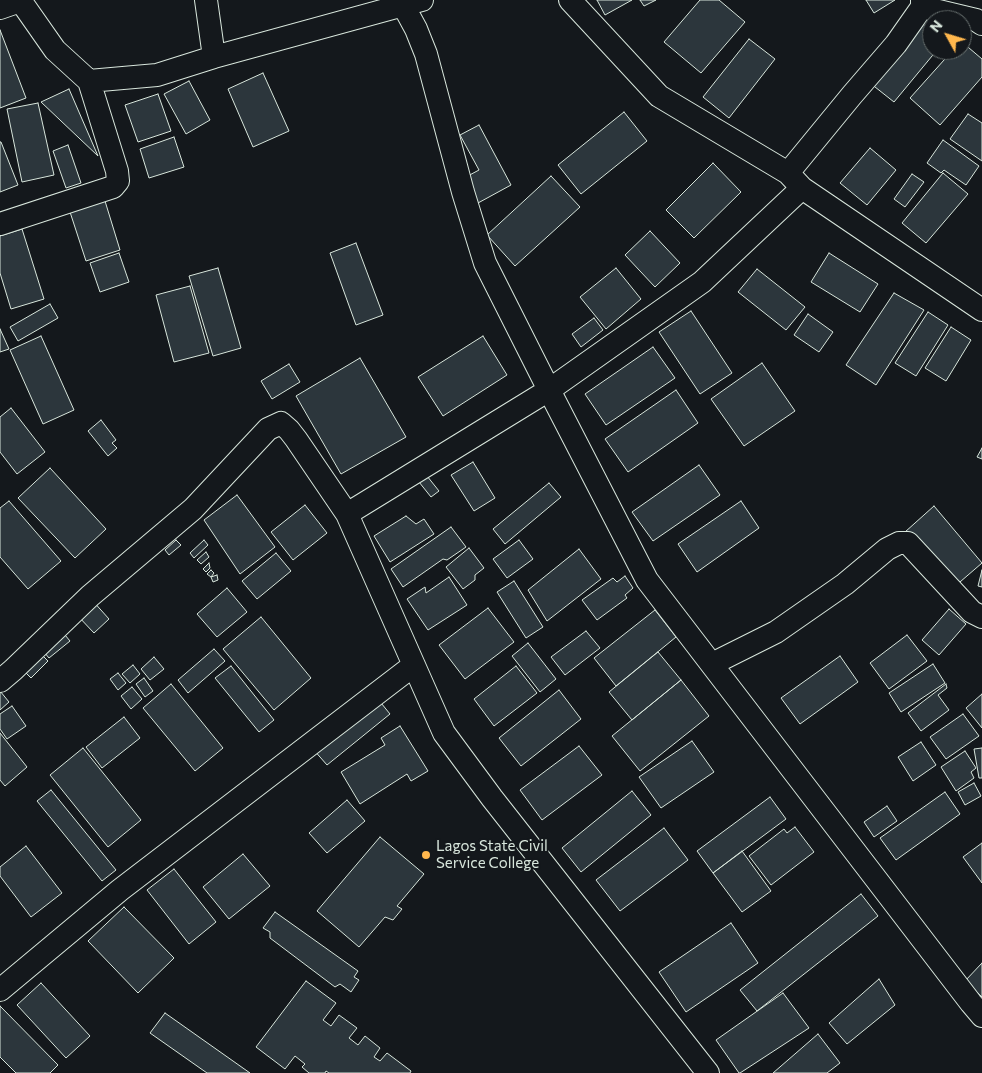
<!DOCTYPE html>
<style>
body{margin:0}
#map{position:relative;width:982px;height:1073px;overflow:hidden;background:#14181c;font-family:Commissioner,sans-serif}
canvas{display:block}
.north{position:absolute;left:922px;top:10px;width:50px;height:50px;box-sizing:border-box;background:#14181c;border:1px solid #626a69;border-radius:50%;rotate:309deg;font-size:14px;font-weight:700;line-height:20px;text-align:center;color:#d8e6dc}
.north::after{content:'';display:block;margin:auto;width:18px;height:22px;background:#ffb74d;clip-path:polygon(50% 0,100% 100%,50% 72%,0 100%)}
</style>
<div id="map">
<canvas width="982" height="1073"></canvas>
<div class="north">N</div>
</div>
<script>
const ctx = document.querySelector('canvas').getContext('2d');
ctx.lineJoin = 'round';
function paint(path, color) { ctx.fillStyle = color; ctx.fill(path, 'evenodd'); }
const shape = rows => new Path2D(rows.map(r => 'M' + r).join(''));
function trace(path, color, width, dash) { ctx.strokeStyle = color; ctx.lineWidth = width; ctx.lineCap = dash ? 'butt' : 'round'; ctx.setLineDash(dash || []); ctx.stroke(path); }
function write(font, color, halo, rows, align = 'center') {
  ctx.font = font + ' Commissioner,sans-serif'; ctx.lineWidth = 4; ctx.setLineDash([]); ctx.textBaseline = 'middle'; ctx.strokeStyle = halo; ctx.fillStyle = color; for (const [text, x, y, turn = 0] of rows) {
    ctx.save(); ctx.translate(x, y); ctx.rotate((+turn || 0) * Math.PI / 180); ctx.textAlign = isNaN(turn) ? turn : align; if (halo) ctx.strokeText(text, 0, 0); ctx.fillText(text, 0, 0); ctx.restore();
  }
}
const building = shape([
 [597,0,632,0,605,15,597,0],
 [640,0,656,0,644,6,640,0],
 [700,0,719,0,745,22,701,73,664,42,700,0],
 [866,0,895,0,874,13,866,0],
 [927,15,932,20,932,50,937,50,894,102,870,83,927,15],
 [0,30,26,98,0,108,0,30],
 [749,39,775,59,729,118,703,97,749,39],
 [962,42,982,59,982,77,940,125,910,98,953,50,962,50,962,42],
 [263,73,289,131,253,147,228,89,263,73],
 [189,81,210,120,186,134,164,94,189,81],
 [69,89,98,156,41,102,69,89],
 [158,94,171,131,138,142,125,105,158,94],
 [38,103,54,175,22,182,7,109,38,103],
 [624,112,647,141,581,194,558,165,624,112],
 [968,114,982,123,982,161,950,139,968,114],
 [479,125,511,185,478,203,464,178,479,170,460,135,479,125],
 [174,137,184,167,149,178,140,149,174,137],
 [943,140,979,166,966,185,944,170,941,173,927,163,943,140],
 [0,142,1,142,18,185,0,192,0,142],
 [68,145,81,183,66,188,53,151,68,145],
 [870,148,896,170,867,205,840,183,870,148],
 [713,163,741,192,694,238,666,210,713,163],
 [943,173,968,194,926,243,902,223,943,173],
 [912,174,924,182,905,207,894,199,912,174],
 [551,176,580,207,515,266,487,235,551,176],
 [105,201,120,250,86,261,70,212,105,201],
 [22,229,44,299,11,309,0,273,0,236,22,229],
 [650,231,680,263,655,287,625,255,650,231],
 [356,243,383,315,356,325,330,253,356,243],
 [119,253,129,282,100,292,90,263,119,253],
 [829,253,878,284,860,312,811,282,829,253],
 [218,268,241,348,213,356,189,276,218,268],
 [616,268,641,299,606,329,580,297,616,268],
 [757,269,805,307,786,330,738,292,757,269],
 [190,286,209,353,174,362,156,295,190,286],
 [894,293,924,310,876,385,846,365,894,293],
 [50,304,58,318,18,341,10,327,50,304],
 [691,311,732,373,700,394,659,332,691,311],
 [928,312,948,325,916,376,895,363,928,312],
 [808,314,833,332,819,352,794,335,808,314],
 [594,318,603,330,581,347,572,334,594,318],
 [951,327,971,340,946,381,925,368,951,327],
 [0,329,9,349,0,352,0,329],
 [41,336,74,410,43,424,10,350,41,336],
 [483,336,507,375,443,416,418,377,483,336],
 [653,347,675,378,606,425,585,394,653,347],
 [360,358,406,437,341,474,296,396,360,358],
 [762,363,795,411,744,446,711,399,762,363],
 [289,364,300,382,272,399,261,381,289,364],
 [676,390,698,423,628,472,605,439,676,390],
 [11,408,45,452,17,474,0,452,0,417,11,408],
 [101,420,116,440,112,443,117,448,108,456,88,431,101,420],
 [982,448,982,459,977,457,982,448],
 [473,462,495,498,474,511,451,475,473,462],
 [699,465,720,495,653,541,632,512,699,465],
 [50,468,106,529,75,558,18,498,50,468],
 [427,476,439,491,431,497,419,482,427,476],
 [549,483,561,497,505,544,493,529,549,483],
 [237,495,275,547,240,574,204,520,237,495],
 [9,501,61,561,28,589,0,557,0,508,9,501],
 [741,501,759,528,697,572,678,544,741,501],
 [305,505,327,533,293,560,271,532,305,505],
 [934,506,982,563,953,588,905,532,934,506],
 [406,516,416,524,424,519,434,534,390,562,374,536,406,516],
 [451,527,466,547,447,560,443,559,403,587,391,569,451,527],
 [176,540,181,545,169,555,165,550,176,540],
 [204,540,208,545,194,558,190,553,204,540],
 [519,540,533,559,507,578,493,559,519,540],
 [469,548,484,568,475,575,475,580,463,589,446,567,469,548],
 [579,549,601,579,547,621,528,590,579,549],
 [206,552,209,557,201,564,197,560,206,552],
 [276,553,291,571,257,599,242,581,276,553],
 [209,563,210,568,206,572,203,569,209,563],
 [211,570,214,573,211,577,207,574,211,570],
 [982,570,982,587,978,586,982,570],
 [217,575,218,580,213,582,211,577,217,575],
 [625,576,633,588,625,595,627,598,597,620,582,600,613,578,617,582,625,576],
 [449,577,467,605,428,630,407,599,425,587,426,593,449,577],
 [514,581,543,627,526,638,497,592,514,581],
 [227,588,247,612,217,637,197,614,227,588],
 [92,600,109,619,94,633,77,615,92,600],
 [488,608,514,642,465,679,439,645,488,608],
 [949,609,966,624,939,655,922,640,949,609],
 [655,610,676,637,616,686,594,658,655,610],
 [261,617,311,678,274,710,223,649,261,617],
 [586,631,600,648,565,675,551,657,586,631],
 [65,635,70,641,49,658,44,652,65,635],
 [907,635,927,661,889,689,870,663,907,635],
 [528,643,556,679,540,692,512,656,528,643],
 [214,649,225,661,188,693,178,680,214,649],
 [658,652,681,680,632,720,609,692,658,652],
 [42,655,48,661,31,678,25,672,42,655],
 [840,656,858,682,800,724,781,698,840,656],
 [154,657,164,669,150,680,141,669,154,657],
 [933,664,945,683,901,712,889,693,933,664],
 [133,665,140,674,130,683,122,674,133,665],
 [231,666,274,720,259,732,215,678,231,666],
 [516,666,537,693,494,726,474,699,516,666],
 [118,673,126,683,118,690,110,679,118,673],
 [144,678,153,691,145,697,136,684,144,678],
 [681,680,709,716,640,771,612,736,681,680],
 [171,684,223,748,195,771,143,708,171,684],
 [946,684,947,688,938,695,949,710,921,731,908,713,946,684],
 [132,687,142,699,131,709,121,696,132,687],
 [559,690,581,719,521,766,499,738,559,690],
 [0,691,9,702,0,710,0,691],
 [982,694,982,728,966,708,982,694],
 [377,698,390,714,327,765,313,749,377,698],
 [12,706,26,726,7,739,0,729,0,714,12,706],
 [963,714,979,736,946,759,930,737,963,714],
 [124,717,140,738,102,768,86,747,124,717],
 [400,726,428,771,411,781,407,774,360,804,341,772,385,745,381,738,400,726],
 [0,733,27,767,5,786,0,780,0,733],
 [692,741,714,772,661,808,639,777,692,741],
 [921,742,936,765,913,781,898,757,921,742],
 [579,746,602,775,542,820,520,790,579,746],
 [83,748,141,820,108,847,50,775,83,748],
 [982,748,982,778,979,778,974,749,982,748],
 [965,751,976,768,971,772,974,778,956,791,941,767,965,751],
 [974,783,981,796,965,805,958,792,974,783],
 [51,790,116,870,102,881,37,801,51,790],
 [632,791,651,815,581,872,562,848,632,791],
 [945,792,960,814,896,860,880,838,945,792],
 [770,797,786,819,713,873,697,851,770,797],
 [347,800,365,821,327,853,309,833,347,800],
 [887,806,897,821,874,837,864,822,887,806],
 [795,827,814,852,771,885,749,856,784,829,787,833,795,827],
 [664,828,688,860,620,911,596,880,664,828],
 [380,837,424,874,397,906,402,909,393,920,385,917,359,947,317,911,380,837],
 [982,843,982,883,963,857,982,843],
 [26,846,62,893,31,917,0,876,0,867,26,846],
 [742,851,771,891,742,912,713,873,742,851],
 [243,854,270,886,229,919,203,887,243,854],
 [174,869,216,922,189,944,147,890,174,869],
 [861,894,878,916,757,1011,740,990,861,894],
 [124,907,174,958,138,993,88,941,124,907],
 [275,912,358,971,354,977,359,980,351,992,340,984,335,987,270,938,270,932,263,928,275,912],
 [731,923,758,963,686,1012,659,972,731,923],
 [982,963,982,997,965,981,982,963],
 [879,979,895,1005,847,1044,829,1023,879,979],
 [306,981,336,1003,323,1020,331,1026,339,1015,357,1028,349,1038,358,1045,365,1036,380,1048,374,1057,380,1061,387,1053,411,1071,410,1073,329,1073,326,1071,325,1073,309,1073,302,1067,305,1064,295,1056,285,1069,256,1047,306,981],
 [41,983,90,1036,66,1058,17,1005,41,983],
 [783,993,809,1028,740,1073,739,1073,716,1040,783,993],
 [0,1006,58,1065,50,1073,16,1073,0,1057,0,1006],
 [165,1013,250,1073,207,1073,150,1033,165,1013],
 [818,1034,840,1063,827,1073,773,1073,818,1034]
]);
const minor = shape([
 [20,0,55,50,89,81,157,75,214,57,422,0],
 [206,0,214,57],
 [570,0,659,96,788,173,802,188,982,310],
 [403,5,416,29,426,54,463,192,485,263,549,390,647,580,971,1003,982,1016],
 [922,7,976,20,982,24],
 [0,8,20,1],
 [788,173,852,95,896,44,922,7,922,0],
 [0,224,113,187,118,181,117,171,89,81],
 [347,514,549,390,702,282,802,188],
 [712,664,776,632,845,584,887,549,899,543,908,543,972,612,982,617],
 [0,681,13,670,90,596,193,509,268,429,281,423,289,430,296,439,347,514,444,733,492,798,708,1073],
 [0,990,120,890,414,665]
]);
const markers = [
 [426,855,5,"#ffb74d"]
];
const poiNames = [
 ["Lagos State Civil",436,846],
 ["Service College",436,863]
];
paint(building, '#2c363c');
trace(building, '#d8e6dc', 1);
trace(minor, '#d8e6dc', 24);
trace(minor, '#14181c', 22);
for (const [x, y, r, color] of markers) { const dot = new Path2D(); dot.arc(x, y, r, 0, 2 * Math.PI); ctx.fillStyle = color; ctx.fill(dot); trace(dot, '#14181c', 2); }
write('15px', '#d8e6dc', '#14181c', poiNames, 'left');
</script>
